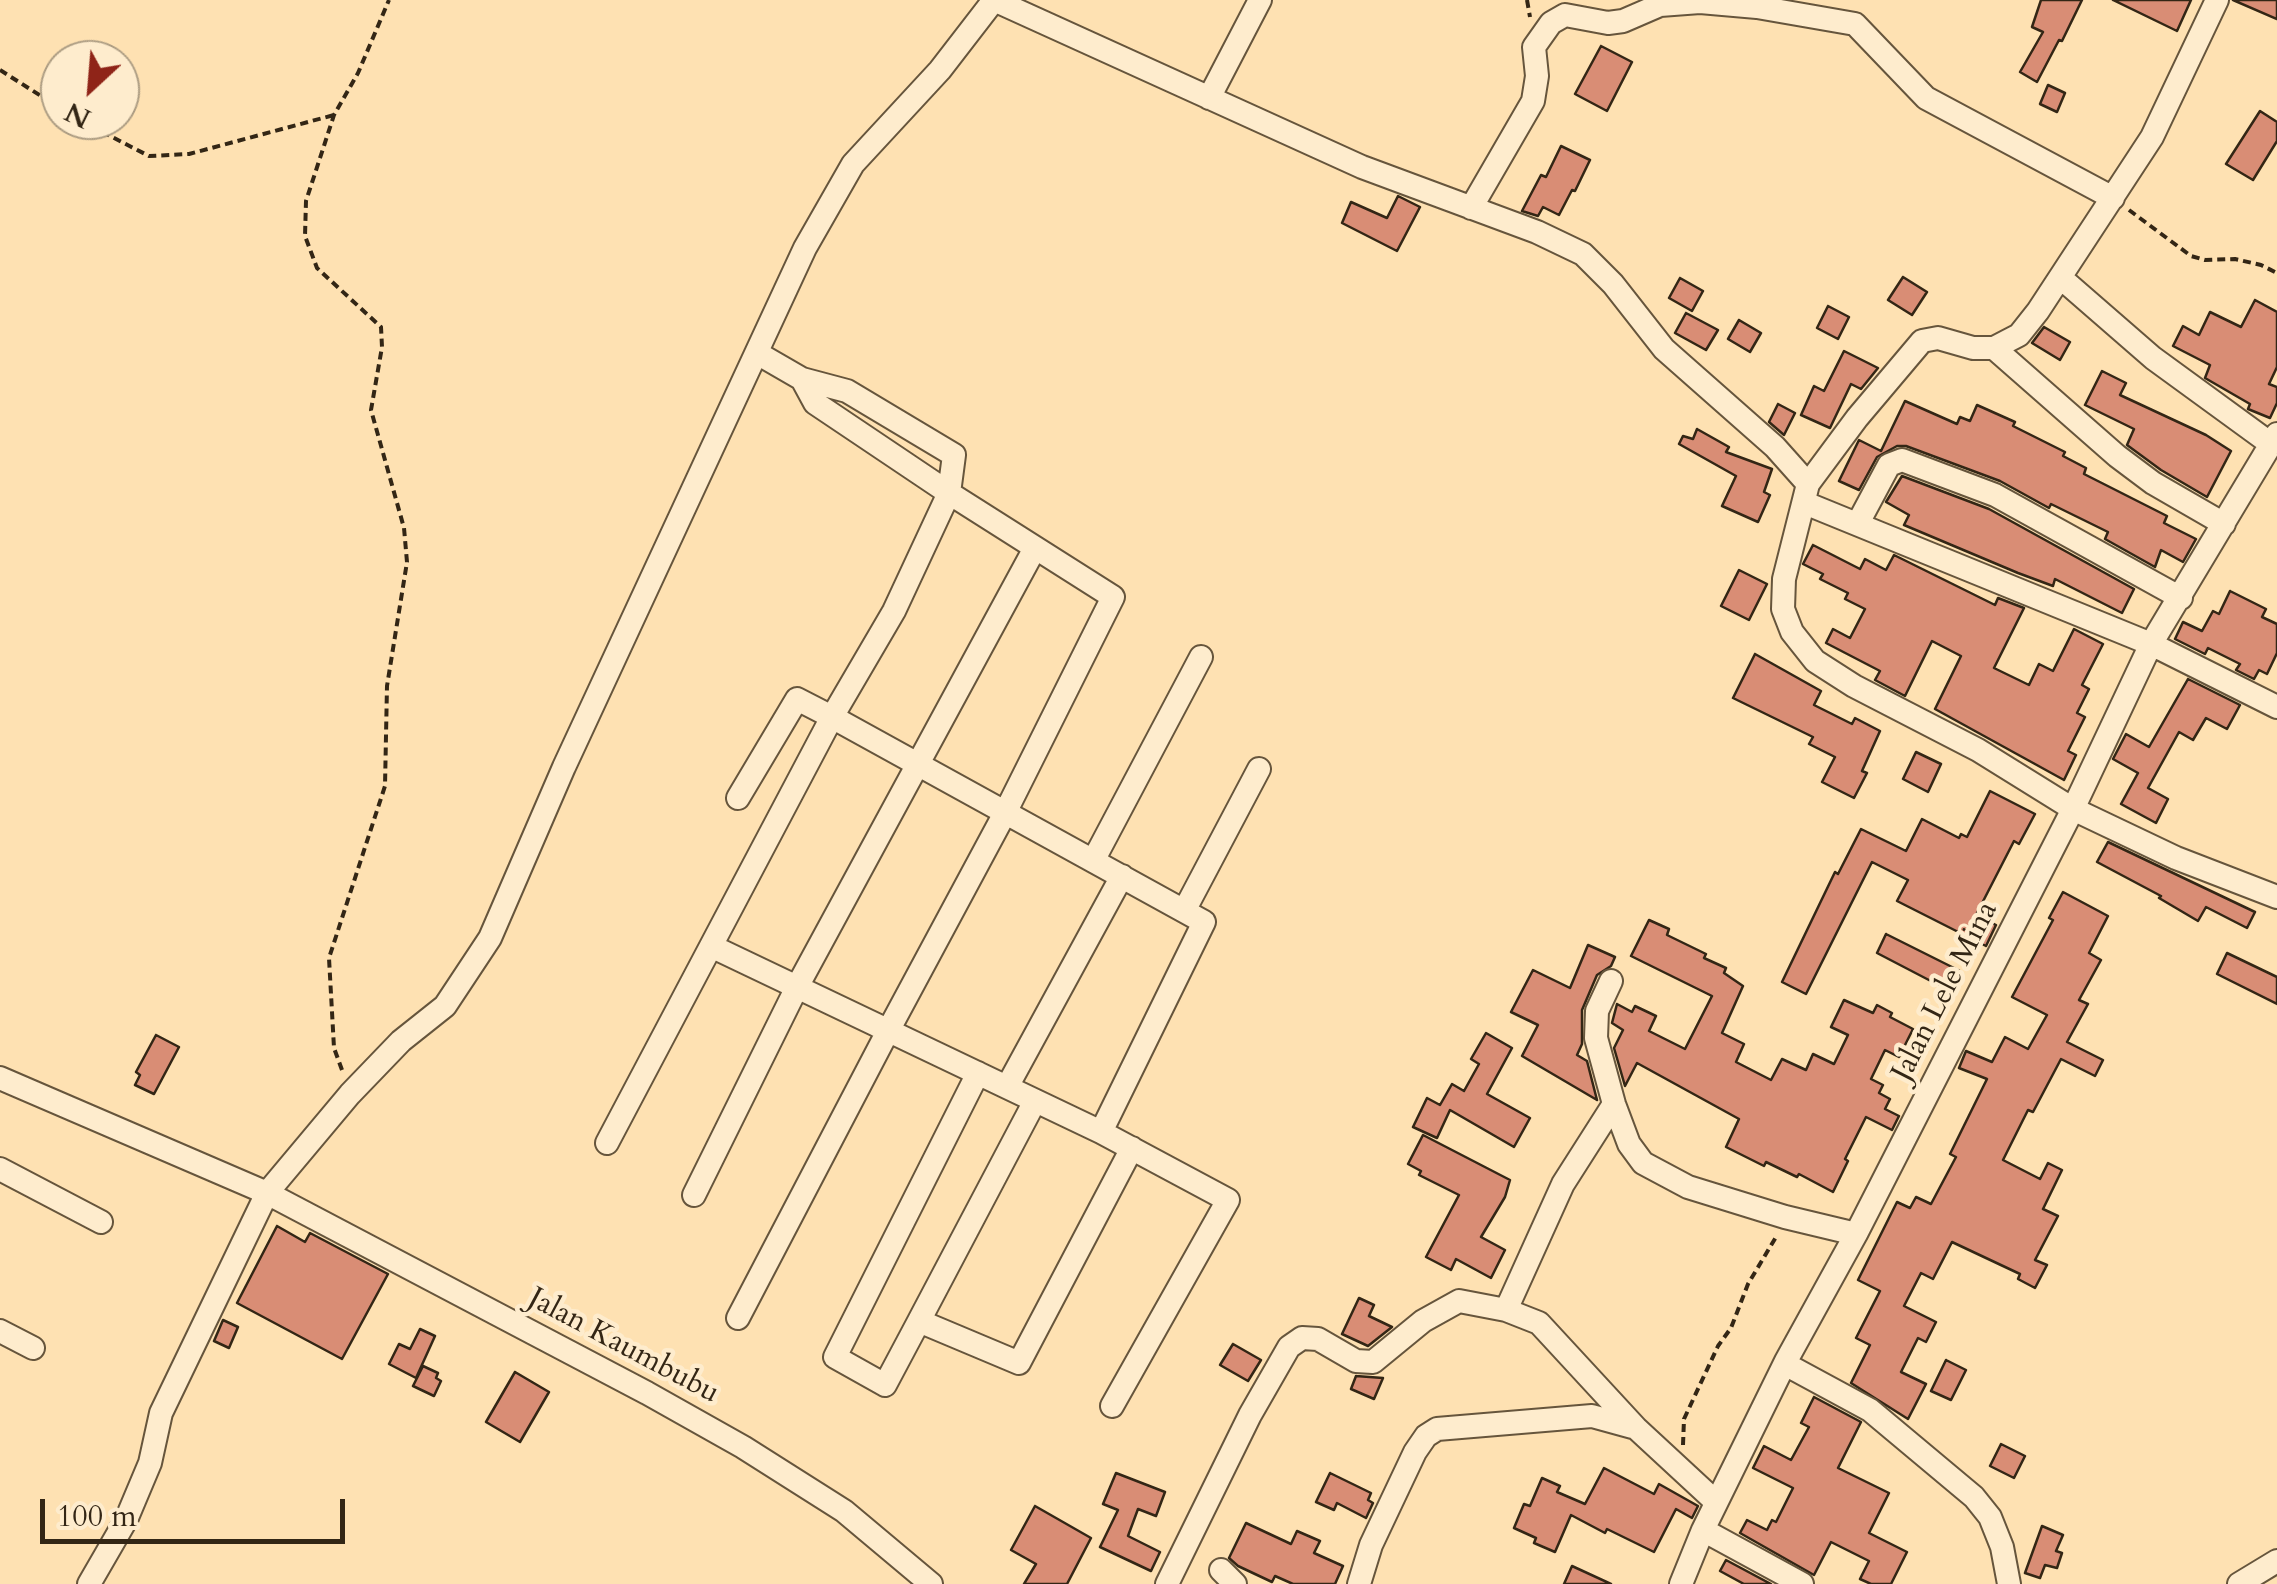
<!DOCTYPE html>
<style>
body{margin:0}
#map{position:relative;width:2277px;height:1584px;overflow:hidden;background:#fee1b2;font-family:Cardo,serif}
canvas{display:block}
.north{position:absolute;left:40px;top:40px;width:100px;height:100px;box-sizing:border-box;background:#feeccd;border:2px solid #ad9d83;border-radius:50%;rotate:206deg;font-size:28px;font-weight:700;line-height:40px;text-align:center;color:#332615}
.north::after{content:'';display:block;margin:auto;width:35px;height:45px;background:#8f2418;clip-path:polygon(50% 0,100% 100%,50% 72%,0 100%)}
.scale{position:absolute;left:40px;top:1499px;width:305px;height:45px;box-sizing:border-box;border:5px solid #332615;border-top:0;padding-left:12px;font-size:30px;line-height:35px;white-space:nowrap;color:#332615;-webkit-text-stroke:8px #feeccd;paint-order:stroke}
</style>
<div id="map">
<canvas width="2277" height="1584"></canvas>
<div class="north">N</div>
<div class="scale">100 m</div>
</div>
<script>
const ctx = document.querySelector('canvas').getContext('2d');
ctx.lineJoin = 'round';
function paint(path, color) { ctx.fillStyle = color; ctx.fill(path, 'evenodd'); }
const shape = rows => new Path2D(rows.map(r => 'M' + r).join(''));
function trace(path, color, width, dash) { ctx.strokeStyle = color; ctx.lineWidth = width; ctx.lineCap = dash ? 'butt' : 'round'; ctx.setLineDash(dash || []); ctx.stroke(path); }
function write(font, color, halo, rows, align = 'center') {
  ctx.font = font + ' Cardo,serif'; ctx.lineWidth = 9; ctx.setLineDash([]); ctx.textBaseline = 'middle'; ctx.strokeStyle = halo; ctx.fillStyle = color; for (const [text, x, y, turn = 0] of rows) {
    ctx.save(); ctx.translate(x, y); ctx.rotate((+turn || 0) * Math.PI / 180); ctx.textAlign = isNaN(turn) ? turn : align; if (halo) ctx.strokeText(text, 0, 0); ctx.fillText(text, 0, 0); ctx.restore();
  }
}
const building = shape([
 [2041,0,2082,0,2062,41,2059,40,2037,82,2020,72,2043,32,2032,27,2041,0],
 [2113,0,2191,0,2177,31,2113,0],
 [2233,0,2277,0,2277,19,2233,0],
 [1601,46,1632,62,1607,111,1575,94,1601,46],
 [2048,85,2065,93,2057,112,2040,104,2048,85],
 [2260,111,2277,122,2277,141,2253,180,2226,164,2260,111],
 [1561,146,1590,160,1575,191,1572,190,1559,215,1543,207,1538,216,1522,211,1541,175,1546,177,1561,146],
 [1398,196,1420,207,1397,251,1342,223,1351,202,1387,218,1398,196],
 [1903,277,1927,292,1912,315,1888,300,1903,277],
 [1680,278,1703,291,1692,311,1669,298,1680,278],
 [2255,300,2277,312,2277,367,2269,384,2277,387,2277,403,2270,418,2248,409,2250,404,2205,378,2210,365,2173,346,2183,326,2199,335,2210,312,2241,327,2255,300],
 [1828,306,1849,317,1838,339,1817,328,1828,306],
 [1686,313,1718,330,1706,350,1675,333,1686,313],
 [1739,320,1761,333,1750,352,1728,339,1739,320],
 [2044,327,2070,342,2060,360,2032,343,2044,327],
 [1844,351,1878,368,1861,389,1851,384,1830,428,1801,415,1814,386,1824,391,1844,351],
 [2102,371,2126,383,2120,395,2206,435,2231,451,2207,497,2161,470,2127,445,2134,429,2085,405,2102,371],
 [1905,401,1957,424,1960,417,1970,421,1977,405,2015,422,2013,426,2065,452,2063,456,2086,468,2084,474,2167,516,2164,523,2196,539,2183,562,2161,550,2155,567,2105,539,2108,532,2051,504,2049,508,2000,481,1906,446,1897,446,1877,457,1859,490,1839,481,1859,440,1881,451,1905,401],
 [1778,404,1795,413,1784,435,1769,422,1778,404],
 [1697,429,1729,447,1726,452,1772,469,1764,492,1770,495,1758,522,1722,506,1736,476,1679,444,1683,436,1693,439,1697,429],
 [1902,476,1989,509,2134,589,2122,613,2055,579,2053,586,2018,573,1904,525,1909,515,1886,502,1902,476],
 [1813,545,1860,569,1865,559,1886,570,1894,555,1995,605,1998,598,2024,608,1994,668,2029,685,2039,664,2053,671,2074,629,2103,644,2082,685,2089,689,2077,713,2085,717,2068,751,2076,755,2064,780,1935,709,1961,656,1932,641,1905,696,1875,680,1880,671,1826,643,1833,629,1850,638,1865,609,1845,599,1848,593,1820,579,1823,574,1803,564,1813,545],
 [1739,570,1767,584,1749,620,1721,606,1739,570],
 [2230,591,2266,609,2262,617,2277,624,2277,653,2267,674,2259,670,2254,679,2236,670,2240,664,2208,648,2205,654,2175,639,2183,622,2202,631,2213,611,2219,614,2230,591],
 [1755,654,1821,691,1814,705,1852,724,1855,718,1880,731,1862,771,1867,773,1854,798,1822,782,1835,757,1809,744,1813,737,1733,698,1755,654],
 [2188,679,2240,705,2227,729,2206,718,2193,740,2179,732,2148,788,2168,799,2156,823,2121,804,2138,773,2113,759,2126,734,2149,747,2188,679],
 [1916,752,1941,764,1928,792,1903,779,1916,752],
 [1990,791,2035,814,2019,844,2014,841,1976,915,1996,925,1986,946,1897,901,1908,880,1872,862,1806,994,1782,982,1835,872,1838,874,1861,829,1906,851,1922,819,1959,838,1961,834,1967,837,1990,791],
 [2108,842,2255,912,2247,928,2206,907,2198,921,2159,898,2161,896,2097,862,2108,842],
 [2063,892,2108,916,2089,953,2101,960,2079,1000,2088,1004,2067,1042,2103,1060,2095,1076,2061,1059,2033,1112,2028,1110,2003,1160,2040,1179,2048,1163,2062,1170,2043,1209,2058,1216,2035,1260,2047,1265,2035,1288,2018,1279,2020,1274,1952,1242,1933,1279,1921,1273,1904,1306,1936,1322,1926,1342,1918,1338,1901,1372,1926,1384,1908,1419,1851,1383,1870,1345,1856,1338,1880,1291,1858,1280,1897,1202,1910,1208,1916,1197,1931,1204,1956,1157,1950,1154,1987,1079,1959,1068,1966,1051,1992,1062,2005,1037,2028,1049,2047,1015,2012,997,2053,920,2049,918,2063,892],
 [1649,920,1669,929,1667,935,1706,954,1704,958,1726,968,1724,973,1743,986,1722,1033,1744,1044,1736,1062,1771,1080,1782,1059,1806,1070,1813,1054,1834,1064,1848,1035,1831,1027,1844,1000,1873,1013,1877,1005,1892,1013,1890,1017,1913,1029,1899,1057,1885,1050,1871,1079,1883,1085,1879,1093,1890,1099,1885,1109,1899,1116,1892,1130,1866,1117,1845,1159,1848,1161,1833,1192,1799,1174,1797,1177,1766,1162,1764,1166,1726,1147,1739,1119,1637,1063,1625,1086,1614,1048,1623,1030,1612,1023,1617,1004,1632,1012,1635,1006,1656,1016,1649,1031,1685,1049,1712,996,1631,956,1649,920],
 [1886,934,1960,971,1950,991,1877,953,1886,934],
 [1588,945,1615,957,1611,966,1597,975,1582,1010,1582,1044,1577,1055,1587,1061,1597,1100,1522,1056,1538,1025,1511,1012,1533,970,1570,988,1588,945],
 [2227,953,2277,977,2277,1004,2217,974,2227,953],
 [1486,1033,1512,1048,1487,1094,1530,1118,1514,1147,1450,1110,1437,1138,1413,1127,1427,1098,1440,1105,1452,1084,1464,1091,1479,1064,1471,1059,1486,1033],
 [156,1035,179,1047,154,1094,135,1085,140,1075,136,1072,156,1035],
 [1423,1135,1510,1180,1505,1197,1481,1237,1505,1250,1491,1278,1456,1259,1451,1270,1426,1257,1459,1195,1419,1175,1421,1171,1408,1164,1423,1135],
 [277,1226,305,1242,310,1233,388,1274,342,1359,237,1303,277,1226],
 [1359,1298,1374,1305,1369,1316,1392,1327,1368,1346,1342,1334,1359,1298],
 [223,1320,238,1327,229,1348,214,1341,223,1320],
 [420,1329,435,1336,416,1378,389,1364,399,1344,410,1349,420,1329],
 [1233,1344,1261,1360,1248,1381,1220,1365,1233,1344],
 [1946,1360,1966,1370,1951,1400,1931,1391,1946,1360],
 [423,1366,438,1373,436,1378,441,1381,434,1396,413,1386,423,1366],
 [515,1372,549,1392,520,1442,486,1422,515,1372],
 [1356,1376,1383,1378,1374,1399,1351,1389,1356,1376],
 [1814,1397,1861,1422,1838,1468,1889,1493,1869,1533,1907,1552,1891,1584,1871,1584,1860,1579,1869,1561,1831,1542,1814,1575,1740,1533,1747,1520,1767,1530,1772,1520,1776,1522,1793,1488,1753,1468,1764,1446,1791,1460,1809,1427,1801,1423,1814,1397],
 [2001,1444,2025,1456,2014,1478,1990,1466,2001,1444],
 [1604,1468,1654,1494,1659,1484,1698,1506,1692,1518,1676,1509,1654,1552,1607,1529,1605,1533,1571,1515,1555,1552,1534,1543,1536,1538,1514,1528,1524,1504,1530,1506,1542,1478,1560,1486,1557,1492,1585,1504,1604,1468],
 [1116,1473,1165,1492,1156,1516,1138,1509,1128,1536,1160,1552,1151,1571,1100,1547,1118,1510,1103,1504,1116,1473],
 [1330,1473,1371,1493,1368,1500,1373,1503,1366,1518,1337,1503,1334,1510,1316,1502,1330,1473],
 [1035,1506,1091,1538,1067,1584,1024,1584,1036,1564,1011,1550,1035,1506],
 [1246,1523,1291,1544,1297,1531,1320,1541,1314,1553,1343,1566,1335,1584,1293,1584,1275,1576,1272,1582,1238,1566,1229,1558,1246,1523],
 [2042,1526,2063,1535,2056,1551,2062,1553,2057,1568,2045,1565,2040,1578,2025,1573,2042,1526],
 [1726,1560,1771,1584,1744,1584,1720,1571,1726,1560],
 [1572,1566,1611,1584,1564,1584,1572,1566]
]);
const path = shape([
 [1527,0,1530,17],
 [0,70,60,108],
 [79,120,149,156,189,154,334,115],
 [2129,210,2191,256,2205,260,2235,259,2261,265,2277,273],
 [342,1070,334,1048,329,958,385,786,387,686,407,562,404,528,371,410,382,347,381,327,317,268,305,236,306,201,334,115,358,73,389,0],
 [1683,1445,1684,1419,1718,1346,1731,1328,1748,1284,1776,1237]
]);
const minor = shape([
 [994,0,1362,167,1537,232,1583,254,1613,284,1664,349,1775,447,1808,484],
 [2217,0,2152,137,2038,311,2019,335,1994,348,1973,348,1938,338,1922,341,1857,418,1808,484,1784,579,1783,609,1792,632,1815,661,1854,686,1978,750,2073,809,2176,858,2277,897],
 [1209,98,1260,0],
 [1471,208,1533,101,1537,76,1534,47,1551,23,1565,15,1608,23,1623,21,1660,5,1700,2,1757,7,1855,24,1926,98,2113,198],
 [2061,278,2153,358,2271,444],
 [1994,348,2117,456,2153,483,2224,524],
 [802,379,815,403,949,493,1113,597,1005,813,888,1031],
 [1805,503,2151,644,2277,707],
 [1858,523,1889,465,1902,460,1995,495,2181,598],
 [738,798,797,699,832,717,894,611,949,493,954,455,847,391,802,379,757,353],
 [1093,861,1201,657],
 [1184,911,1259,769],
 [713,947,1101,1132],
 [1611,981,1597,1011,1596,1038,1614,1104,1629,1144,1643,1163,1688,1187,1785,1217,1856,1234],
 [0,1078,267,1193,647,1393,743,1447,844,1511,931,1584],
 [1007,1087,1122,876],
 [1035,1101,919,1321,1019,1363,1132,1148],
 [607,1143,832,717,1204,922,1101,1132,1228,1200,1112,1406],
 [0,1169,101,1222],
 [694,1195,797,987,1035,548],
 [1506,1310,1563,1184,1614,1104],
 [738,1318,888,1031,878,1026],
 [919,1321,885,1385,835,1357,978,1073],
 [0,1331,33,1348],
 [1785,1364,1870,1410,1974,1497,1990,1517,2002,1547,2009,1584],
 [1703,1530,1802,1584],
 [1221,1570,1235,1584],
 [89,1584,126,1520,150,1463,161,1413,267,1193,350,1094,401,1041,445,1006,490,938,564,767,805,248,853,164,940,70,994,0],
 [1167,1584,1250,1415,1289,1347,1302,1338,1318,1339,1356,1361,1373,1362,1423,1321,1459,1301,1506,1310,1539,1323,1636,1428,1716,1502],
 [1359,1584,1371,1545,1415,1452,1426,1436,1437,1429,1592,1416,1632,1427],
 [1681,1584,1703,1530,1786,1361,1856,1234,2073,809,2151,644,2277,434],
 [2239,1584,2277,1561]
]);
const streetNames = [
 ["Jalan Lele Mina",1946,992,-63],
 ["Jalan Kaumbubu",623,1347,28]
];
paint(building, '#d98d75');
trace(building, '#332615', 2.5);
trace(minor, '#66553c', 26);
trace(path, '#332615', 4, [8, 5]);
trace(minor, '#feeccd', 22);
write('30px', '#332615', '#feeccd', streetNames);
</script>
